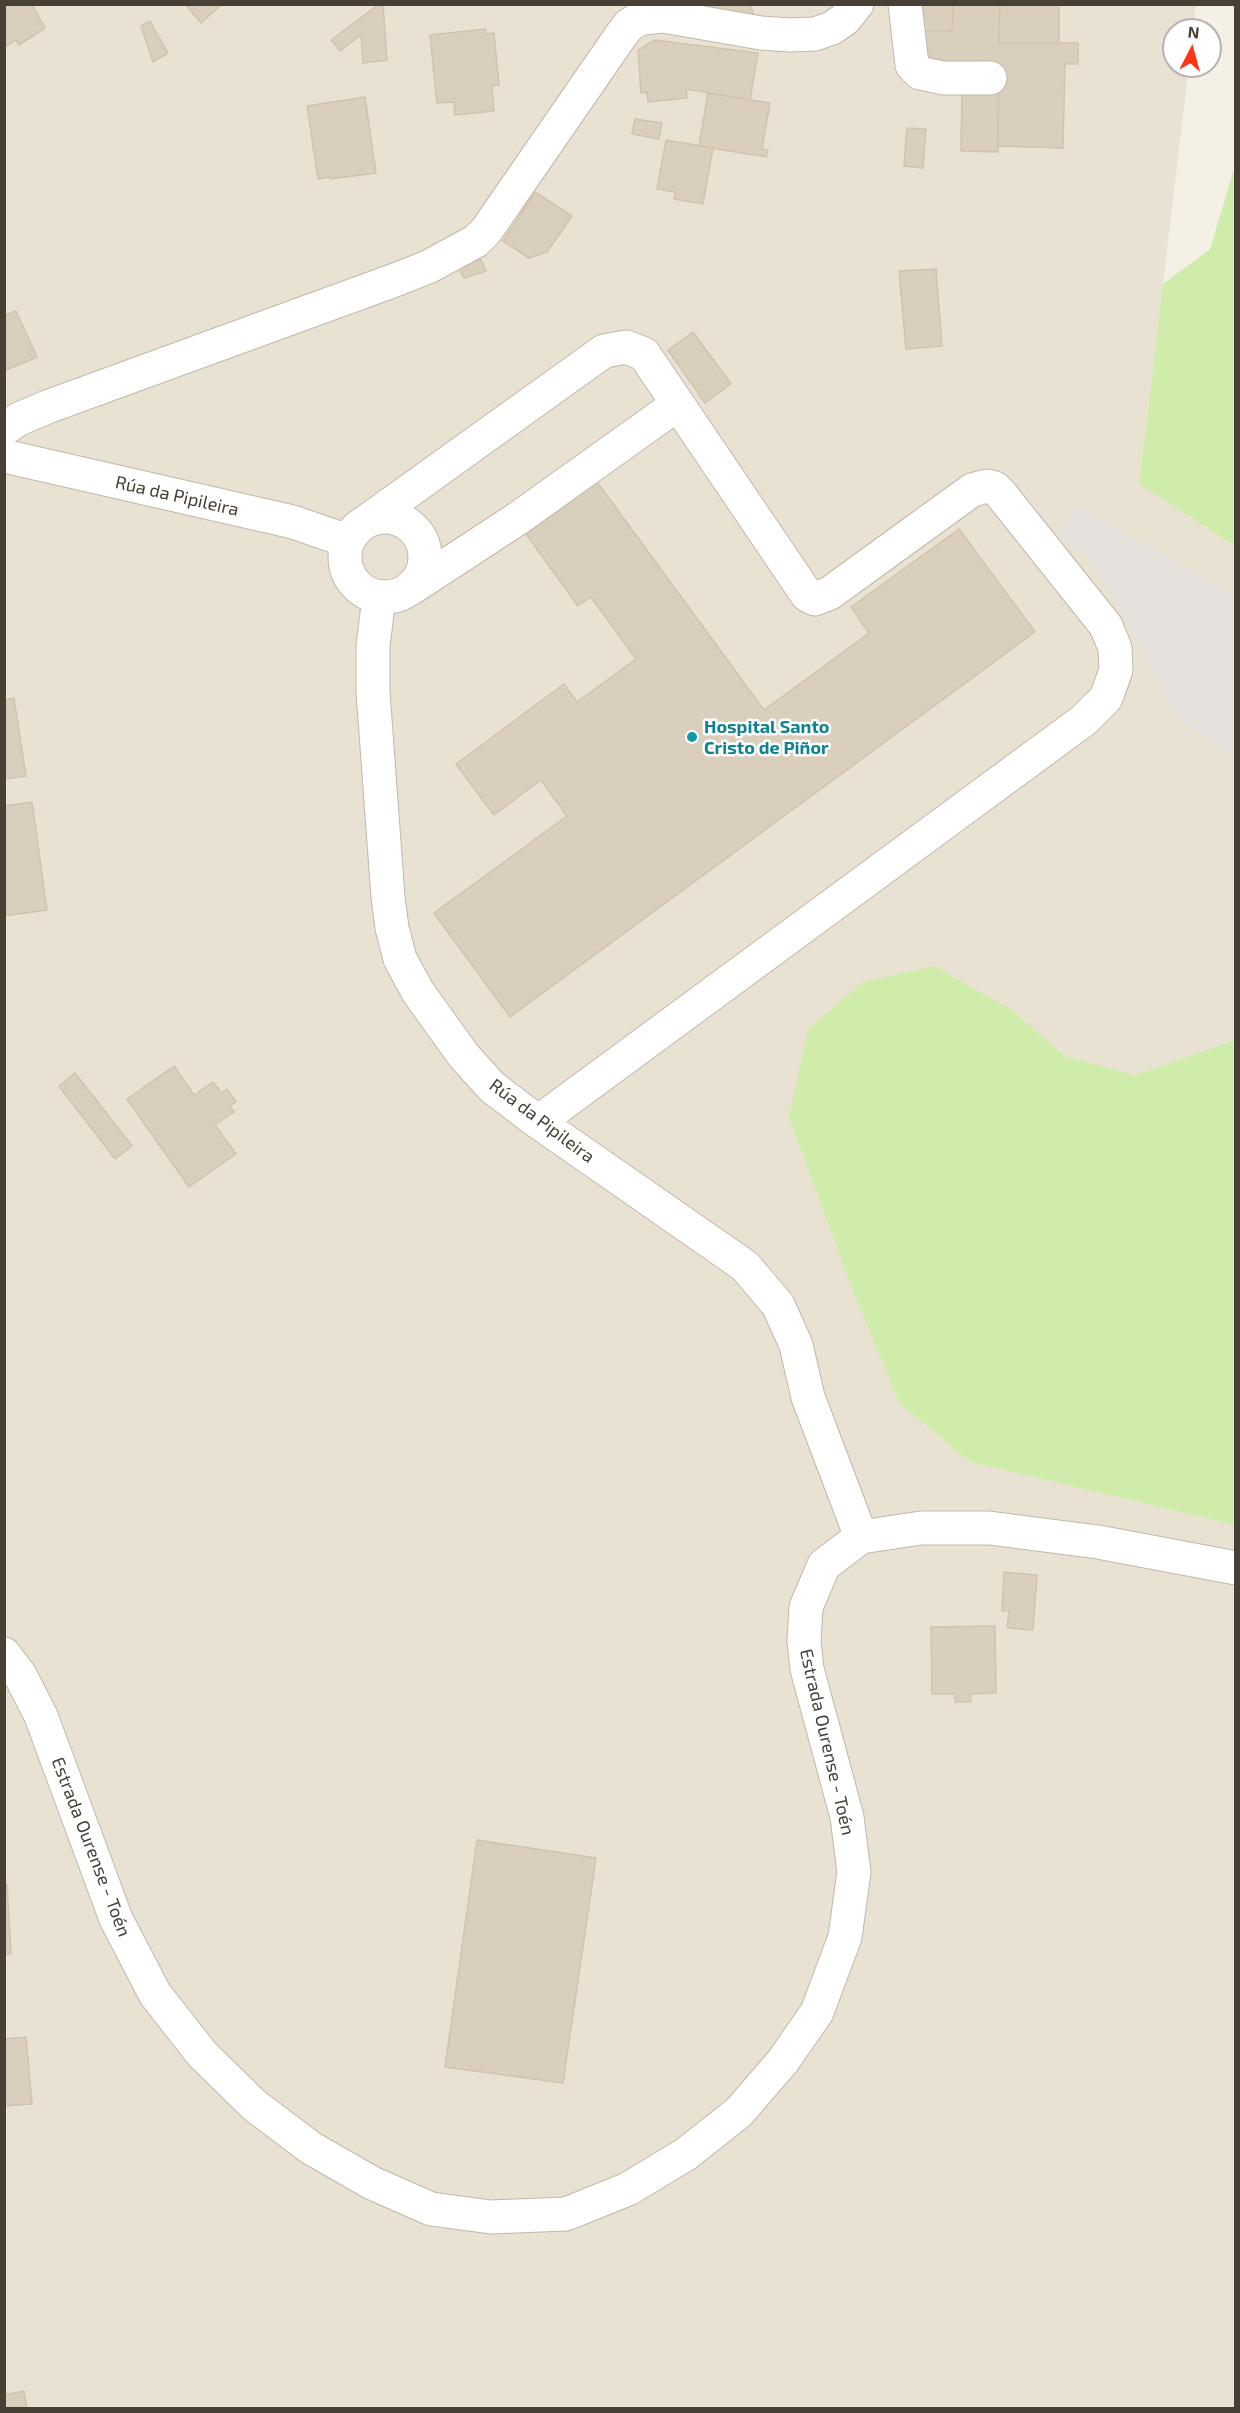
<!DOCTYPE html>
<meta charset="utf-8">
<style>
body{margin:0}
#map{position:relative;width:1240px;height:2413px;overflow:hidden;background:#f4f0e6;font-family:"Exo 2",sans-serif}
canvas{display:block}
.frame{position:absolute;inset:0;border:6px solid #484034;pointer-events:none}
.north{position:absolute;left:1162px;top:18px;width:60px;height:60px;box-sizing:border-box;background:#fff;border:2px solid #b6b3ae;border-radius:50%;rotate:6deg;font-size:16px;font-weight:700;line-height:24px;text-align:center;color:#484034}
.north::after{content:'';display:block;margin:auto;width:21px;height:27px;background:#ff3412;clip-path:polygon(50% 0,100% 100%,50% 72%,0 100%)}
</style>
<div id="map">
<canvas width="1240" height="2413"></canvas>
<div class="frame"></div>
<div class="north">N</div>
</div>
<script>
const ctx = document.querySelector('canvas').getContext('2d');
ctx.lineJoin = 'round';
function paint(path, color) { ctx.fillStyle = color; ctx.fill(path, 'evenodd'); }
const shape = rows => new Path2D(rows.map(r => 'M' + r).join(''));
function trace(path, color, width, dash) { ctx.strokeStyle = color; ctx.lineWidth = width; ctx.lineCap = dash ? 'butt' : 'round'; ctx.setLineDash(dash || []); ctx.stroke(path); }
function write(font, color, halo, rows, align = 'center') {
  ctx.font = font + ' "Exo 2",sans-serif'; ctx.lineWidth = 5; ctx.setLineDash([]); ctx.textBaseline = 'middle'; ctx.strokeStyle = halo; ctx.fillStyle = color; for (const [text, x, y, turn = 0] of rows) {
    ctx.save(); ctx.translate(x, y); ctx.rotate((+turn || 0) * Math.PI / 180); ctx.textAlign = isNaN(turn) ? turn : align; if (halo) ctx.strokeText(text, 0, 0); ctx.fillText(text, 0, 0); ctx.restore();
  }
}
const residential = shape([
 [5,5,1196,5,1193,30,1174,30,1174,66,1189,66,1139,484,1235,546,1235,1040,1135,1075,1065,1056,1012,1010,789,1118,851,1286,899,1403,970,1462,1235,1525,1235,2408,5,2408]
]);
const green = shape([
 [1235,166,1235,546,1139,484,1163,284,1210,249],
 [934,966,1012,1010,1065,1056,1135,1075,1235,1040,1235,1525,970,1462,899,1403,851,1286,789,1118,808,1029,863,982]
]);
const parking = shape([
 [1078,506,1235,596,1235,758,1178,718,1137,639,1088,556,1056,534]
]);
const building = shape([
 [4,4,32,4,45,28,19,45,16,40,4,47,4,4],
 [185,4,222,4,201,23,185,4],
 [379,4,383,4,387,60,363,63,361,35,340,51,331,40,379,4],
 [706,4,750,4,755,20,709,13,706,4],
 [923,4,953,4,952,31,923,31,923,4],
 [953,4,1000,4,999,43,1078,43,1078,64,1065,64,1063,148,998,146,999,65,940,64,941,59,916,59,917,31,952,31,953,4],
 [1000,4,1059,4,1059,43,999,43,1000,4],
 [150,21,168,53,153,62,141,26,150,21],
 [486,29,486,34,494,33,499,85,492,86,494,111,455,115,454,102,437,103,430,35,486,29],
 [655,40,758,53,750,100,686,89,687,98,648,102,647,92,641,93,638,50,655,40],
 [962,89,998,89,998,152,961,151,962,89],
 [708,93,770,103,762,149,768,150,766,157,699,146,708,93],
 [365,97,376,173,330,179,330,177,318,179,307,106,365,97],
 [635,119,662,123,659,139,632,134,635,119],
 [907,128,926,129,923,168,904,166,907,128],
 [666,140,713,148,703,204,674,199,675,192,657,189,666,140],
 [535,192,572,216,547,252,529,258,503,241,535,192],
 [478,253,486,271,464,278,457,265,478,253],
 [936,269,942,346,906,349,899,271,936,269],
 [16,311,37,357,4,371,4,316,16,311],
 [693,332,731,384,705,403,668,350,693,332],
 [597,482,764,710,869,633,851,607,959,529,1035,632,510,1017,434,913,567,816,541,780,494,815,456,764,564,684,577,702,636,659,591,597,578,606,526,534,597,482],
 [14,698,26,776,4,779,4,700,14,698],
 [32,802,47,910,4,916,4,806,32,802],
 [174,1066,194,1095,213,1082,221,1093,227,1089,236,1102,230,1106,234,1112,215,1125,236,1154,189,1187,127,1099,174,1066],
 [75,1073,132,1146,115,1159,59,1086,75,1073],
 [1004,1572,1037,1575,1033,1630,1007,1628,1009,1611,1002,1611,1004,1572],
 [995,1626,996,1693,970,1694,971,1702,955,1702,955,1694,932,1694,931,1627,995,1626],
 [477,1840,596,1858,563,2083,445,2067,477,1840],
 [4,1884,7,1884,11,1954,4,1954,4,1884],
 [26,2037,32,2104,4,2106,4,2039,26,2037],
 [24,2391,27,2408,4,2408,4,2395,24,2391]
]);
const minor = shape([
 [905,4,912,65,920,73,943,78,990,78],
 [4,429,19,419,47,407,395,280,428,267,476,241,486,231,622,34,629,25,639,19,663,16,761,33,790,35,815,34,832,28,845,19,857,4],
 [4,456,293,522,348,541],
 '345 557a40 40 0 1 1 80 0a40 40 0 1 1-80 0Z',
 [367,521,604,351,626,347,644,354,807,595,815,599,830,593,972,490,987,486,995,488,1000,493,1106,626,1115,648,1116,670,1106,698,1084,720,538,1122],
 [410,589,517,519,678,404],
 [379,597,373,646,373,692,388,897,392,928,400,959,418,992,464,1056,492,1087,538,1122,745,1266,778,1305,796,1345,808,1397,861,1537],
 [4,1654,20,1675,41,1716,116,1919,155,1994,202,2054,254,2105,311,2148,372,2183,431,2209,491,2217,566,2214,628,2189,686,2154,739,2112,783,2061,817,2012,845,1937,854,1872,847,1817,807,1669,804,1641,806,1607,824,1565,861,1537,921,1528,989,1528,1098,1542,1236,1568]
]);
const markers = [
 [692,737,6,"#0f9aa8"]
];
const streetNames = [
 ["Rúa da Pipileira",177,496,13],
 ["Rúa da Pipileira",542,1121,37],
 ["Estrada Ourense - Toén",827,1742,77],
 ["Estrada Ourense - Toén",91,1847,69]
];
const cultureNames = [
 ["Hospital Santo",704,727],
 ["Cristo de Piñor",704,748]
];
paint(residential, '#e9e2d3');
paint(green, '#cfecab');
paint(parking, '#e5e2de');
paint(building, '#dacebd');
trace(building, '#d2c3ad', 1.5);
trace(minor, '#c1b8a7', 35);
trace(minor, '#fff', 33);
for (const [x, y, r, color] of markers) { const dot = new Path2D(); dot.arc(x, y, r, 0, 2 * Math.PI); ctx.fillStyle = color; ctx.fill(dot); trace(dot, '#fff', 2); }
write('18px', '#484034', '#fff', streetNames);
write('bold 18px', '#0d838f', '#fff', cultureNames, 'left');
</script>
